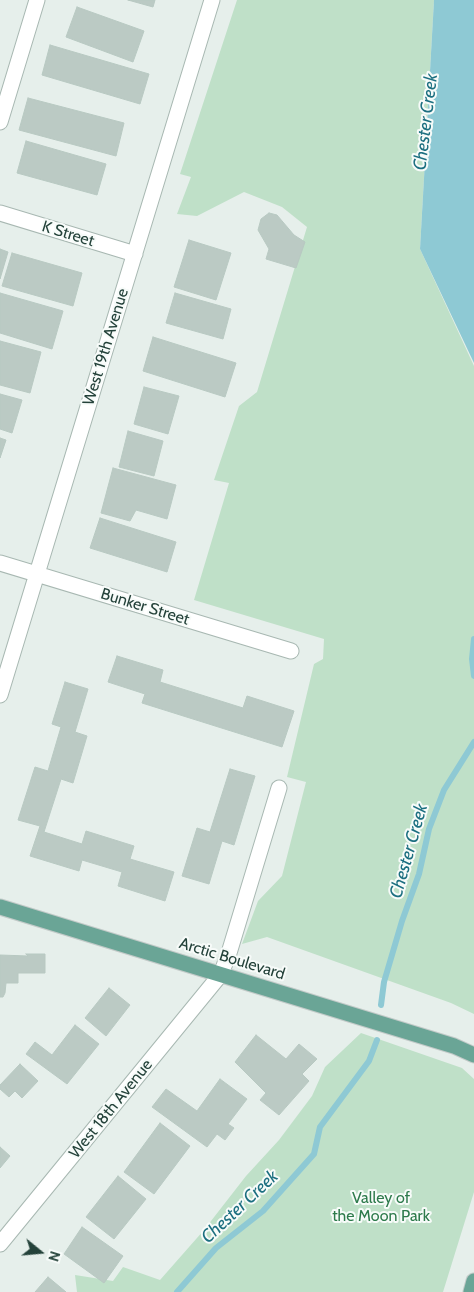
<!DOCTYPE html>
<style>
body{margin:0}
#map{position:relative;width:474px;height:1292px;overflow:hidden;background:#e6efeb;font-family:Cabin,sans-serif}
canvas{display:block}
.north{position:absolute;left:15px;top:1227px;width:50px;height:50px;-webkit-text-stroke:4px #f7fbf9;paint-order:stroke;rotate:107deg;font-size:14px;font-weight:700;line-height:20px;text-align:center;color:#24423a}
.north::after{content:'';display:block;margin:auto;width:18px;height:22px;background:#24423a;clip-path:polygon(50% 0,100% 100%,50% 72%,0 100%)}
</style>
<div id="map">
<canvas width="474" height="1292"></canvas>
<div class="north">N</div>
</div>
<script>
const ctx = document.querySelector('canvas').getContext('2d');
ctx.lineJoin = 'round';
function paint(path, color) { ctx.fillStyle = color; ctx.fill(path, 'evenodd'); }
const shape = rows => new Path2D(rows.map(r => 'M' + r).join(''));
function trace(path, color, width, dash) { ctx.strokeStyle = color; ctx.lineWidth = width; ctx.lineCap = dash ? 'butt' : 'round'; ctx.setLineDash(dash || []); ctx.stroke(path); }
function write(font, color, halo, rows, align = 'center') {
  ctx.font = font + ' Cabin,sans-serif'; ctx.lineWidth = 4; ctx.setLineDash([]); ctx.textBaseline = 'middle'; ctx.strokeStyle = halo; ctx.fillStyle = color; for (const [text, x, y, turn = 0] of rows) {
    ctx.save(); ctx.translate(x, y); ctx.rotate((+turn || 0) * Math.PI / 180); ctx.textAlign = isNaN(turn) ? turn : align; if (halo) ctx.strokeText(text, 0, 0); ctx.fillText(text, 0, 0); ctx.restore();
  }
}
const green = shape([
 [237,0,434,0,420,249,474,366,474,1014,451,1003,267,937,242,944,258,901,282,876,306,782,287,777,314,664,323,659,324,639,194,600,229,483,214,480,239,406,257,392,307,227,282,207,244,192,197,216,177,214,191,177,180,174],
 [361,1033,462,1068,474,1079,474,1192,443,1292,77,1292,75,1275,113,1281,123,1267,160,1280,204,1230,246,1176,279,1140,312,1096,325,1067]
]);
const water = shape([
 [434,0,474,0,474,363,420,249]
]);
const stream = shape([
 [474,639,472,659,474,676],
 [381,1005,384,982,402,921,419,874,429,829,444,790,474,742],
 [177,1292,216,1248,263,1211,314,1154,320,1127,369,1061,377,1040]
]);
const building = shape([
 [128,0,155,0,153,7,128,0],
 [77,7,144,31,133,62,66,37,77,7],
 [50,45,149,74,140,104,42,75,50,45],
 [28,98,124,123,116,156,19,130,28,98],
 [26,141,106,164,97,195,17,173,26,141],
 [269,213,277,215,294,235,305,242,296,268,266,259,269,249,258,230,261,219,269,213],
 [189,240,231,253,216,300,174,287,189,240],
 [0,249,8,252,0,279,0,249],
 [12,253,82,273,73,306,2,286,12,253],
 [0,293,63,311,52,349,0,333,0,293],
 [175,293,231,309,223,339,166,323,175,293],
 [153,337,236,363,225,397,143,371,153,337],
 [0,341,41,352,30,393,0,385,0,341],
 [144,387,179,396,168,434,134,424,144,387],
 [0,394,22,400,12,433,0,429,0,394],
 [128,431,163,441,154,476,119,467,128,431],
 [0,438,6,440,0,458,0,438],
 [113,468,176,485,167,519,136,510,130,521,101,513,113,468],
 [100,518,176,542,167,572,90,548,100,518],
 [117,656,163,670,160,682,243,708,247,696,294,711,282,747,142,703,145,694,108,682,117,656],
 [65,682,88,689,75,732,87,736,73,783,61,779,44,832,82,844,86,831,134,846,130,859,174,872,165,901,118,886,122,872,82,860,79,871,30,856,40,826,18,820,35,767,48,771,61,727,52,724,65,682],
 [230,769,255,776,234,845,222,841,209,884,182,876,197,828,210,832,230,769],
 [26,954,45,954,45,973,18,973,18,983,6,983,5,993,3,997,0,997,0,955,28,956,26,954],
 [109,988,130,1005,106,1036,85,1018,109,988],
 [75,1025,99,1044,67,1084,26,1054,35,1042,52,1055,75,1025],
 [256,1035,286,1059,299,1044,317,1059,302,1074,309,1081,279,1115,260,1100,266,1093,235,1062,256,1035],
 [20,1064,38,1081,22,1098,15,1091,9,1097,0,1089,0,1085,20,1064],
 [220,1079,247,1099,228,1124,234,1128,225,1140,217,1134,207,1147,152,1107,166,1089,197,1111,220,1079],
 [160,1123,190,1146,154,1194,124,1172,160,1123],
 [0,1147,10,1156,0,1168,0,1147],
 [118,1176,146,1199,114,1239,86,1217,118,1176],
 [82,1227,123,1256,104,1283,64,1254,82,1227],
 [48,1277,66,1292,35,1292,48,1277]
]);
const minor = shape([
 [0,122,37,0],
 [0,213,135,254],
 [0,563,291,651],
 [0,695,212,0],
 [0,1244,221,974,229,953,279,788]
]);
const major = shape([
 [0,907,454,1046,474,1055],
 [471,1292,474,1281]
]);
const streetNames = [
 ["K Street",68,234,17],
 ["West 19th Avenue",106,347,-73],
 ["Bunker Street",145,607,17],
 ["Arctic Boulevard",232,959,17],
 ["West 18th Avenue",111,1109,-51]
];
const parkNames = [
 ["Valley of",381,1198],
 ["the Moon Park",381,1216]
];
const waterNames = [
 ["Chester Creek",426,122,-83],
 ["Chester Creek",409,851,-74],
 ["Chester Creek",240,1207,-43]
];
paint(green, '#bfe0c8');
paint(water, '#8ec9d4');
trace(stream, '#8ec9d4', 6);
paint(building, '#bbcac4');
trace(building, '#b8c9c2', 1);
trace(minor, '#a8b8b2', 17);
trace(major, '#c2cac8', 17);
trace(minor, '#fff', 15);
trace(major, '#6aa596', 15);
write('16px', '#24423a', '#f7fbf9', streetNames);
write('16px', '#2d7a4b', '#f7fbf9', parkNames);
write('italic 18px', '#1c6f80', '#f7fbf9', waterNames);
</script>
